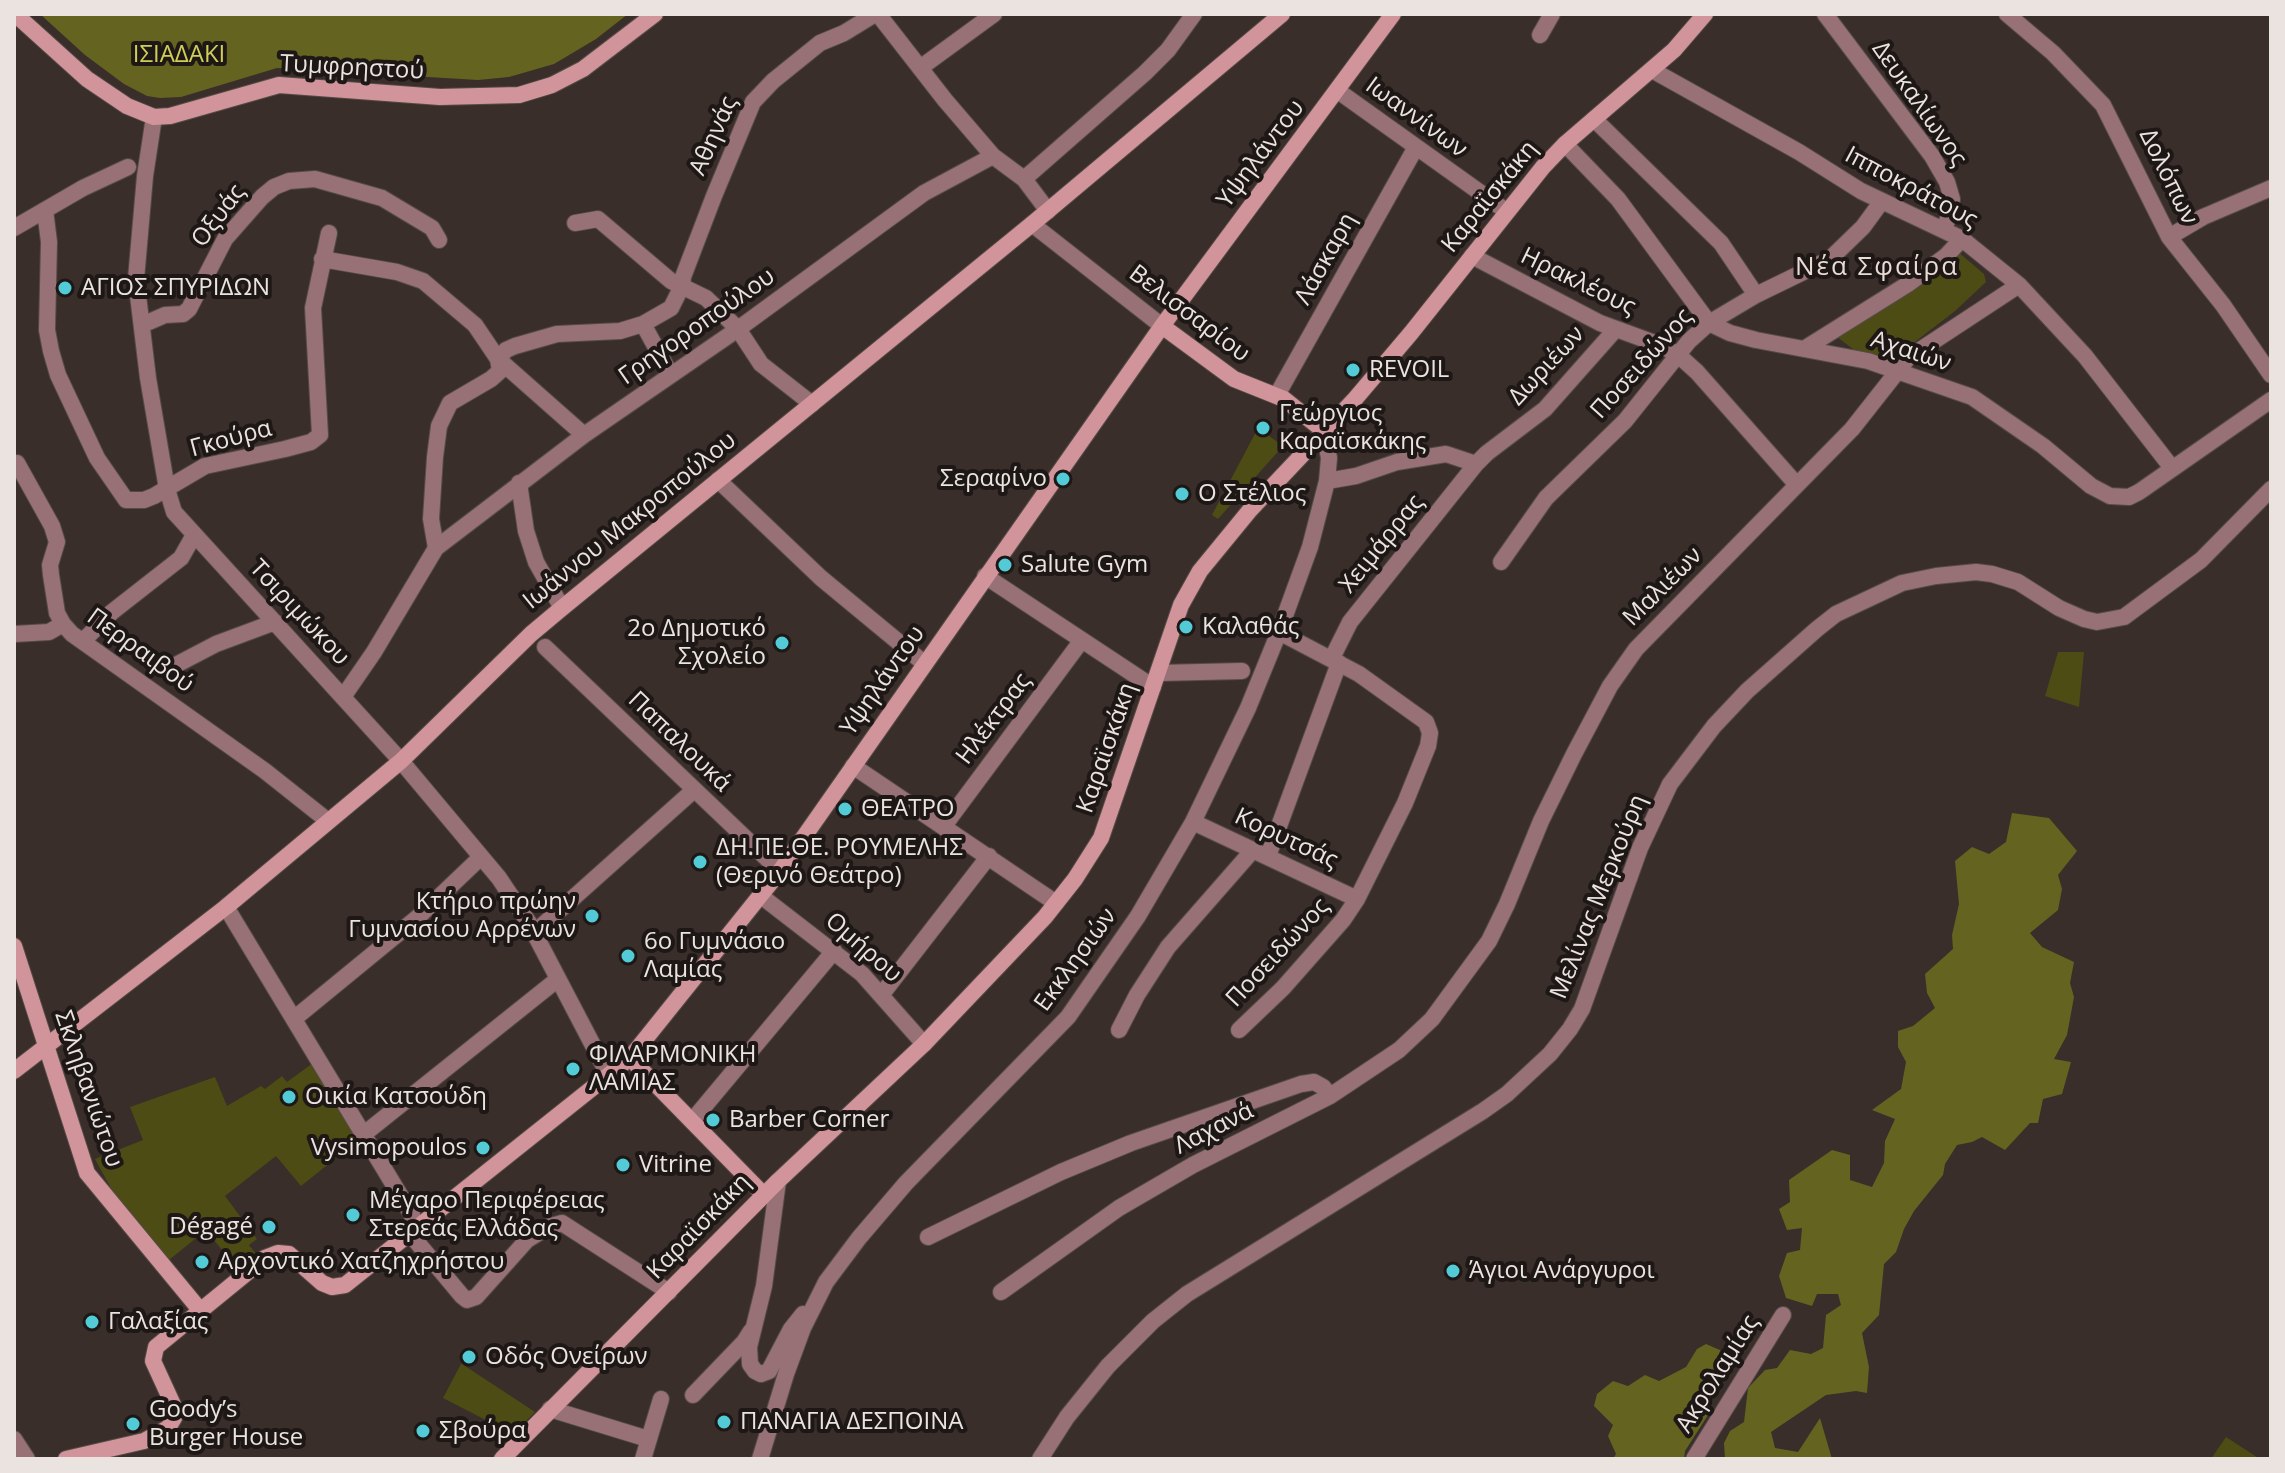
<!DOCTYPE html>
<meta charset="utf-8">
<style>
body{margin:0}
#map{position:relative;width:2285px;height:1473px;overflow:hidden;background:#392e29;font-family:"Open Sans",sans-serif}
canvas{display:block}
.frame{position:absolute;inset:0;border:16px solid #eae3df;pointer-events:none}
</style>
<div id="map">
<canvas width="2285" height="1473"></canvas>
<div class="frame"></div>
</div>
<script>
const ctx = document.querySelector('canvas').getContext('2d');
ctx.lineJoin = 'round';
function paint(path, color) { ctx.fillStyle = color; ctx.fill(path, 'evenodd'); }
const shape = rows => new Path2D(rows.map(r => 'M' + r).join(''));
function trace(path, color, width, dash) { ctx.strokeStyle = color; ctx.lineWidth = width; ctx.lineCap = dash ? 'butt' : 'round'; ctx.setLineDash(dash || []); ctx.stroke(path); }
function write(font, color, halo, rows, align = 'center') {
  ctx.font = font + ' "Open Sans",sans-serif'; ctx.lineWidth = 8; ctx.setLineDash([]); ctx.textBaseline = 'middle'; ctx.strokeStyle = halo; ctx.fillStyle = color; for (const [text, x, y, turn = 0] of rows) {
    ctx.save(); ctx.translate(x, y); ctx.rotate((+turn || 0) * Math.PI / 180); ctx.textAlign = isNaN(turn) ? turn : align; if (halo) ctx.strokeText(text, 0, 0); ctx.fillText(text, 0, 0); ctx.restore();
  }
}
const green = shape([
 [1957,251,1984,274,1986,282,1955,311,1894,358,1887,361,1861,355,1833,334],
 [1258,428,1283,446,1218,519,1212,515],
 [2058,652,2084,652,2079,707,2045,696],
 [313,1063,360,1139,301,1186,276,1156,225,1196,257,1239,249,1245,256,1254,237,1269,206,1230,169,1260,113,1192,95,1159,143,1140,130,1107,215,1077,227,1106,261,1086,265,1089,282,1076,287,1082],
 [461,1364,462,1364,535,1412,513,1434,443,1398],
 [2226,1437,2260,1459,2211,1459]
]);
const forest = shape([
 [40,14,628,14,596,39,554,64,509,77,478,80,277,68,181,97,160,98,147,96,124,84,85,55],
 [2012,813,2049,818,2077,851,2058,875,2062,889,2058,910,2030,933,2042,947,2074,962,2070,983,2074,997,2067,1035,2054,1059,2071,1062,2062,1094,2043,1099,2038,1123,2030,1123,2005,1150,1982,1137,1972,1142,1957,1145,1945,1164,1943,1175,1914,1211,1904,1229,1896,1252,1884,1264,1879,1315,1862,1333,1869,1367,1867,1393,1856,1391,1826,1395,1771,1432,1775,1448,1798,1452,1820,1418,1832,1459,1725,1459,1724,1443,1730,1431,1744,1422,1748,1388,1765,1370,1777,1368,1790,1350,1811,1354,1823,1348,1826,1315,1841,1305,1838,1294,1817,1294,1812,1306,1786,1298,1779,1276,1787,1253,1800,1250,1802,1228,1787,1230,1779,1209,1790,1202,1789,1180,1832,1150,1850,1155,1850,1180,1872,1187,1884,1163,1885,1141,1895,1119,1872,1110,1901,1089,1906,1062,1898,1047,1898,1031,1913,1026,1935,1008,1927,993,1925,974,1953,949,1952,935,1959,904,1955,861,1972,847,1989,854,2006,842],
 [1706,1344,1729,1354,1714,1364,1721,1382,1709,1392,1705,1405,1710,1412,1685,1451,1684,1459,1613,1459,1616,1454,1608,1436,1613,1425,1594,1406,1597,1394,1613,1381,1628,1386,1645,1375,1659,1381,1686,1367,1697,1349]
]);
const street = shape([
 [878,14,945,100,993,156,1024,179,1048,211],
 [1825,14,1932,156,1947,182,1952,199,1951,212,1944,228],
 [2007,14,2053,53,2103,105,2169,237,2223,305,2271,375],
 [1540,35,1552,14],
 [920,68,994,14],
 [1652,70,1799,152,1861,191,1962,239,2019,285,2085,356,2172,468],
 [1338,91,1506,211],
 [154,117,145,176,136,279,148,378,167,489,174,512,401,761,499,878,529,923,609,1076],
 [1594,119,1721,243,1756,295],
 [1565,144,1618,199,1709,323,1730,333,1756,340,1868,361,1972,397,2043,446,2091,486,2110,496,2129,497,2139,492,2271,400],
 [1024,179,1145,73,1168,50,1194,14],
 [45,210,49,242,47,330,51,351,58,375,97,458,126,500,144,500,154,496,205,466,285,449,311,442,320,435,313,308,329,233],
 [575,223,598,219,671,281,706,298,738,329,761,364,812,404],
 [1032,224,1162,326],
 [14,228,83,188,128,167],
 [2169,237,2203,217,2271,188],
 [1472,256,1600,323,1660,345,1677,354,1697,372,1797,485],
 [322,259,397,272,423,281,475,325,498,359,584,435],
 [643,324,671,375],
 [142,325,165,315,183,314,189,309,225,239,262,197,274,187,289,181,315,179,382,198,432,228,439,240],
 [1804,349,1908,284,1946,256,1962,239],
 [1277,395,1416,147],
 [17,463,52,526,57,542,50,565,51,575,57,613,63,624,72,634,265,771,328,821],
 [718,480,821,578,925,664],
 [1327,481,1356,476,1397,462,1446,454,1476,464],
 [519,483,526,531,536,562,562,608],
 [436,548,584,435,738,329,924,193,993,156],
 [1501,562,1546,498,1625,421,1689,341,1709,323,1756,295,1830,259,1863,227,1882,201],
 [985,576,1153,687],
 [14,634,49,632,63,624],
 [83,641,112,612,181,558,194,535],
 [545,647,780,871],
 [1332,658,1350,622,1476,464,1487,453,1545,409,1615,330],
 [172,667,216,644,275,622],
 [1159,673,1242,671],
 [343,697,374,652,436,548,431,519,435,457,439,426,450,403,491,379,500,371,498,359,506,350,515,346,557,334,620,331,643,324,671,308,682,286,683,277,714,196,753,102,773,81,820,43,844,33,875,14],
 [853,766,1056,903],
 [1193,822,1357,899],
 [944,826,1082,640],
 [1268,856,1339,663],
 [761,896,862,974,924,1044],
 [226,907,412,1215,416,1241,462,1296,467,1300,476,1297,527,1240,548,1227,562,1223,669,1292],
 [534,933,694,790],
 [882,994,989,856],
 [295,1018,417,918,481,857],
 [1119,1030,1137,995,1168,947,1253,850],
 [1239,1030,1283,988,1343,920,1357,899,1405,803,1428,746,1430,733,1426,722,1359,674,1279,632],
 [692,1121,834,951],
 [364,1134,558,979],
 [778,1181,764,1286,749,1347,750,1364,755,1371,761,1374,769,1371,791,1329,803,1314],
 [928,1237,1061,1172,1131,1143,1301,1084,1314,1082,1323,1087,1330,1096],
 [1001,1292,1119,1208,1193,1165,1330,1096,1399,1050,1432,1019,1489,941,1507,904,1541,821,1574,754,1610,686,1636,649,1852,429,1908,358,2019,285],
 [693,1395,744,1342,751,1331],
 [550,1409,648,1439],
 [14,1439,27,1459],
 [643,1459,661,1399],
 [760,1459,786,1374,803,1328,826,1282,859,1238,906,1183,1068,1017,1138,916,1193,822,1248,708,1279,632,1310,547,1327,481,1329,458,1324,431],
 [1040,1459,1067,1417,1108,1366,1153,1321,1187,1294,1483,1111,1507,1094,1550,1054,1570,1029,1582,1009,1640,848,1670,784,1714,726,1747,691,1817,629,1836,614,1902,583,1936,576,1976,572,1992,574,2018,582,2059,608,2084,619,2097,622,2124,617,2201,560,2271,489],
 [1694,1459,1783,1315]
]);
const secondary = shape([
 [15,14,87,79,127,106,154,117,170,116,279,85,440,97,519,95,552,85,583,69,655,14],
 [1162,326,1234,379,1284,399,1324,431],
 [14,946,87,1173,200,1310],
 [630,1058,764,1195],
 [14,1071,226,907,401,761,531,634,562,608,1032,224,1282,14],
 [66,1459,144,1441,168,1428,174,1418,175,1409,153,1361,156,1347,265,1258,278,1253,289,1254,322,1283,332,1287,345,1285,630,1058,780,871,1162,326,1393,14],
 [502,1459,778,1181,924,1044,1045,917,1075,879,1101,838,1181,605,1200,571,1250,510,1355,399,1411,333,1543,167,1565,144,1674,50,1705,14]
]);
const markers = [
 [65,288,8,"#52cbd7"],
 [1353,370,8,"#52cbd7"],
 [1263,428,8,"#52cbd7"],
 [1063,479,8,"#52cbd7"],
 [1182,494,8,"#52cbd7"],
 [1005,565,8,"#52cbd7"],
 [1186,627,8,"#52cbd7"],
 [782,643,8,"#52cbd7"],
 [845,809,8,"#52cbd7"],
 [700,862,8,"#52cbd7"],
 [592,916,8,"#52cbd7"],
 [628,956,8,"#52cbd7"],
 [573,1069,8,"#52cbd7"],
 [289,1097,8,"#52cbd7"],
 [713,1120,8,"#52cbd7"],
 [483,1148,8,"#52cbd7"],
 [623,1165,8,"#52cbd7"],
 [353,1215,8,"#52cbd7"],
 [269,1227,8,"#52cbd7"],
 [202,1262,8,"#52cbd7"],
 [1453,1271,8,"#52cbd7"],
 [92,1322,8,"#52cbd7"],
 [469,1357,8,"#52cbd7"],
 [724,1422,8,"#52cbd7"],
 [133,1424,8,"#52cbd7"],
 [423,1431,8,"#52cbd7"]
];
const parkNames = [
 ["ΙΣΙΑΔΑΚΙ",179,55]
];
const streetNames = [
 ["Τυμφρηστού",352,68,3],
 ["Δευκαλίωνος",1919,104,55],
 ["Ιωαννίνων",1416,118,36],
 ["Αθηνάς",714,136,-66],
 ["Υψηλάντου",1261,154,-53],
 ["Δολόπων",2168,177,64],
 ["Ιπποκράτους",1911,188,28],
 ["Καραϊσκάκη",1490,197,-51],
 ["Οξυάς",219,216,-53],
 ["Λάσκαρη",1326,259,-61],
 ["Ηρακλέους",1578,282,26],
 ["Βελισσαρίου",1189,314,37],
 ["Γρηγοροπούλου",697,327,-35],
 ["Αχαιών",1911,352,18],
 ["Ποσειδώνος",1642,364,-48],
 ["Δωριέων",1547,366,-47],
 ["Γκούρα",231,439,-15],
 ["Ιωάννου Μακροπούλου",630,521,-39],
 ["Χειμάρρας",1382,544,-51],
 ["Μαλιέων",1663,587,-45],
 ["Τσιριμώκου",299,613,47],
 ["Περραιβού",140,651,36],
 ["Υψηλάντου",883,681,-55],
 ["Ηλέκτρας",994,719,-53],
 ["Παπαλουκά",679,742,44],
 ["Καραϊσκάκη",1107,748,-71],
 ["Κορυτσάς",1286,839,25],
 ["Μελίνας Μερκούρη",1599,897,-68],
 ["Ομήρου",863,948,41],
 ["Ποσειδώνος",1278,953,-47],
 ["Εκκλησιών",1076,960,-54],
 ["Σκληβανιώτου",88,1089,71],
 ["Λαχανά",1214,1129,-27],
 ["Καραϊσκάκη",699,1227,-46],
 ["Ακρολαμίας",1718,1374,-58]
];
const poiNames = [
 ["ΑΓΙΟΣ ΣΠΥΡΙΔΩΝ",81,288],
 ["REVOIL",1369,370],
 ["Γεώργιος",1279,414],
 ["Καραϊσκάκης",1279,442],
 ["Σεραφίνο",1047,479,"right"],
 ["Ο Στέλιος",1198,494],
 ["Salute Gym",1021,565],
 ["Καλαθάς",1202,627],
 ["2ο Δημοτικό",766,629,"right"],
 ["Σχολείο",766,657,"right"],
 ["ΘΕΑΤΡΟ",861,809],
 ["ΔΗ.ΠΕ.ΘΕ. ΡΟΥΜΕΛΗΣ",716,848],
 ["(Θερινό Θεάτρο)",716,876],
 ["Κτήριο πρώην",576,902,"right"],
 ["Γυμνασίου Αρρένων",576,930,"right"],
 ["6ο Γυμνάσιο",644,942],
 ["Λαμίας",644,970],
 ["ΦΙΛΑΡΜΟΝΙΚΗ",589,1055],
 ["ΛΑΜΙΑΣ",589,1083],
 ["Οικία Κατσούδη",305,1097],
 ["Barber Corner",729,1120],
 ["Vysimopoulos",467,1148,"right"],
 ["Vitrine",639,1165],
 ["Μέγαρο Περιφέρειας",369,1201],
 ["Στερεάς Ελλάδας",369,1229],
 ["Dégagé",253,1227,"right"],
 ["Αρχοντικό Χατζηχρήστου",218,1262],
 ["Άγιοι Ανάργυροι",1469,1271],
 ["Γαλαξίας",108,1322],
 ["Οδός Ονείρων",485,1357],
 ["Goody’s",149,1410],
 ["Burger House",149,1438],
 ["ΠΑΝΑΓΙΑ ΔΕΣΠΟΙΝΑ",740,1422],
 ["Σβούρα",439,1431]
];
const neighbourhoodNames = [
 ["Νέα Σφαίρα",1877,268]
];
paint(green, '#4d4c14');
paint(forest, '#656320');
trace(street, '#554b46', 18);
trace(secondary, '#554b46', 18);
trace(street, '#977175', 16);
trace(secondary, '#d2949b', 16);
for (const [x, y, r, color] of markers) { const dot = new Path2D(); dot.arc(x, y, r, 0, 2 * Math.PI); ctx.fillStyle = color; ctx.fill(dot); trace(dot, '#1d1715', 3); }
write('24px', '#d0ce57', '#1d1715', parkNames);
write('24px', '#eae3df', '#1d1715', streetNames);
write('24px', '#eae3df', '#1d1715', poiNames, 'left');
ctx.letterSpacing = '2px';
write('26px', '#eadbd4', '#1d1715', neighbourhoodNames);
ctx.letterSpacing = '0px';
</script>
